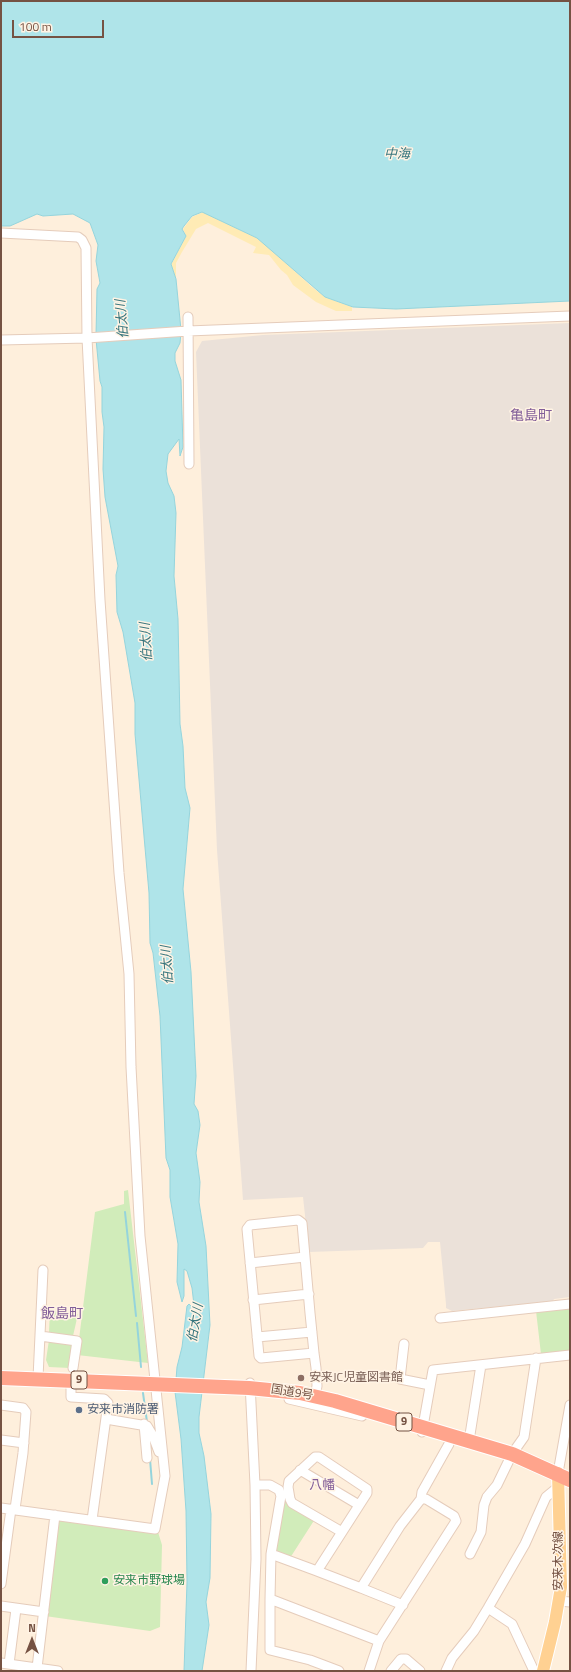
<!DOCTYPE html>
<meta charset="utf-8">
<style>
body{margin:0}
#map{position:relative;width:571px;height:1672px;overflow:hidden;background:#feefdc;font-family:"Titillium Web",sans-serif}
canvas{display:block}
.frame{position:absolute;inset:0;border:2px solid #755243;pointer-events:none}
.north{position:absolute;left:12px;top:1620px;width:40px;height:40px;-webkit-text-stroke:3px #fff3e4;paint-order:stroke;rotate:0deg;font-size:11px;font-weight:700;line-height:16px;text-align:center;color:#755243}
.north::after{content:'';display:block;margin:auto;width:14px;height:18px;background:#755243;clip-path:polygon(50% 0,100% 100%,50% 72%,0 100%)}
.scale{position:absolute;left:12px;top:20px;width:92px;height:18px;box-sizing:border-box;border:2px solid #755243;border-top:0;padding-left:5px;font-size:12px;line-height:14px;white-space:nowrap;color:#755243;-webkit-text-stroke:3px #fff3e4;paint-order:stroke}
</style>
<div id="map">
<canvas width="571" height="1672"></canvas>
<div class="frame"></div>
<div class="north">N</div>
<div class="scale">100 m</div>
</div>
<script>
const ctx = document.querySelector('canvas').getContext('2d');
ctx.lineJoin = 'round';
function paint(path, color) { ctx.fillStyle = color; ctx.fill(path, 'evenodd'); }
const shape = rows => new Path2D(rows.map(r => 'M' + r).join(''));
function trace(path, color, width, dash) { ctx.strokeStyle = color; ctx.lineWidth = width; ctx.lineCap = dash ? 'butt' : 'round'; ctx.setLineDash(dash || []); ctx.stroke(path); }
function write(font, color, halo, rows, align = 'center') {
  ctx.font = font + ' "Titillium Web","Noto Sans JP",sans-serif'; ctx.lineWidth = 3; ctx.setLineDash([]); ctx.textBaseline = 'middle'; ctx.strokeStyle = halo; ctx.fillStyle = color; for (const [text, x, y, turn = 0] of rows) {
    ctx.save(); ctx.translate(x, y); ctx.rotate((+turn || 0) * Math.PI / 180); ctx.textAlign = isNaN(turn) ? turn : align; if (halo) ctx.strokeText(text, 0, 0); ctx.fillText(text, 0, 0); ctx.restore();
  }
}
const industrial = shape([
 [570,323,570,1297,554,1299,553,1301,452,1311,446,1308,446,1304,440,1242,428,1242,423,1248,309,1252,303,1197,243,1200,217,850,196,352,202,341,263,335]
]);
const green = shape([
 [128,1190,148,1363,77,1355,95,1212,124,1204,124,1191],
 [570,1307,570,1351,541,1354,536,1311],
 [50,1310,78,1314,73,1336,49,1333],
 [49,1340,72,1343,70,1368,49,1367,46,1360],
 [285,1502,289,1503,315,1519,290,1558,275,1550],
 [61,1518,158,1532,162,1545,160,1627,150,1631,45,1616,56,1520]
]);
const sand = shape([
 [203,212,257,238,265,244,312,287,325,297,352,307,352,311,336,311,316,302,293,285,287,275,281,270,269,255,253,253,256,247,208,223,196,229,182,252,176,263,176,279,171,265,186,236,183,229,192,217]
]);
const water = shape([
 [1,1,570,1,570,301,396,309,353,307,325,297,257,238,202,212,192,216,184,226,182,229,186,236,171,264,176,279,181,330,96,335,97,289,100,283,96,261,98,245,90,223,73,214,43,216,37,214,10,226,1,226,1,1],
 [181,333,180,343,175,353,175,361,181,380,183,447,180,456,179,439,168,454,166,471,168,483,174,496,176,513,174,576,178,619,180,724,183,746,185,788,190,808,183,889,191,972,196,1076,194,1104,198,1111,200,1125,196,1153,200,1182,199,1202,206,1246,210,1325,199,1417,199,1433,204,1456,211,1514,210,1578,206,1602,209,1625,202,1671,184,1671,187,1582,186,1511,181,1439,175,1392,177,1367,182,1347,187,1306,189,1304,192,1307,194,1305,192,1288,187,1271,184,1269,184,1296,182,1302,177,1282,178,1244,170,1197,170,1170,166,1158,160,1016,153,953,150,943,149,893,135,734,135,703,123,632,117,612,116,575,118,566,105,497,103,469,104,427,102,412,102,387,100,381,96,339,181,333]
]);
const stream = shape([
 [125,1212,136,1316],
 [137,1323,141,1367],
 [143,1393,147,1422],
 [150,1459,152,1484]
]);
const minor = shape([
 [1,233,78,237,82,240,86,248,87,338,100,600,119,873,129,974,131,1067,140,1236,165,1476,155,1529,1,1508],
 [188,317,189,464],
 [1,340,87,338,188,331,570,316],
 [250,1263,305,1257],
 [253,1300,309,1294],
 [440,1318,570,1304],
 [40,1336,77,1341,73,1368],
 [257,1337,312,1332],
 [404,1344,400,1379,430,1385],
 [314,1353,261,1358,259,1356,247,1229,250,1225,298,1220,302,1223,310,1313,314,1353,316,1368,317,1386,316,1391],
 [38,1378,43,1270],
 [250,1383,255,1485,256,1559,251,1671],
 [71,1388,71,1397,104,1399,108,1403,92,1520],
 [289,1399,362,1416],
 [1,1405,23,1408,26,1412,23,1453,15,1509],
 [106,1419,147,1426,153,1436,159,1452],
 [144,1424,147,1458],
 [422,1432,433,1370,570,1355],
 [1,1440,24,1443],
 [469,1441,481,1365],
 [300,1470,359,1505],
 [558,1473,570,1405],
 [255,1485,270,1485,279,1490,281,1496,271,1554],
 [342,1532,292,1503,290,1499,288,1487,289,1481,315,1457,319,1457,367,1489,367,1493,317,1571,361,1588],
 [470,1554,481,1532,484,1505,487,1497,497,1485,512,1454,524,1437,536,1358],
 [317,1571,271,1554,270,1599,379,1641],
 [1,1584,11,1509],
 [270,1599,270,1650,310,1660,339,1671],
 [559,1601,570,1602],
 [403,1605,361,1588,400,1526,421,1499,422,1492,449,1444],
 [1,1606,44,1612],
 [488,1608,512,1624,534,1671],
 [1,1663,58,1671],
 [9,1664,16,1609],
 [37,1668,55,1515],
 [369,1671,379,1641,456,1521,454,1516,426,1499,421,1499],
 [391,1671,401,1659,406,1659,420,1671],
 [446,1671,452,1658,474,1631,488,1608,525,1544,546,1497,557,1488]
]);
const major = shape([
 [543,1671,555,1622,561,1587,558,1473]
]);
const highway = shape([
 [1,1378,249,1388,300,1393,335,1401,512,1454,570,1480]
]);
const markers = [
 [301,1378,4,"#8d6e63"],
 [79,1410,4,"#5c6f8a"],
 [105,1581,4,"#2e9e5b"]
];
const shields = [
 [79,1380,16],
 [404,1422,16]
];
const shieldNames = [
 ["9",79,1380],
 ["9",404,1422]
];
const educationNames = [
 ["安来JC児童図書館",309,1378]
];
const streetNames = [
 ["国道9号",292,1393,9],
 ["安来木次線",559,1561,-90]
];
const serviceNames = [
 ["安来市消防署",87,1410]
];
const leisureNames = [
 ["安来市野球場",113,1581]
];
const waterNames = [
 ["中海",397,155],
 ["伯太川",123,319,-95],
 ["伯太川",147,642,-94],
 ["伯太川",168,965,-94],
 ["伯太川",196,1323,-80]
];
const neighbourhoodNames = [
 ["八幡",322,1486]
];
const quarterNames = [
 ["亀島町",531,417],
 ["飯島町",62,1315]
];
paint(industrial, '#ebe1d9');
paint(green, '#d1ecba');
paint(sand, '#ffebb5');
paint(water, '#afe4e9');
trace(water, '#95d4dc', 1);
trace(stream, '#95d4dc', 2);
trace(minor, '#e5ccbb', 11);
trace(major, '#fff', 14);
trace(highway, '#fff', 16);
trace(minor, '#fff', 9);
trace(major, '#ffd192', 12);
trace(highway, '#ffa48c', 14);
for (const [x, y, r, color] of markers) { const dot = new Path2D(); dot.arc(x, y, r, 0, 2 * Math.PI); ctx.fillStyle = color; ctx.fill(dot); trace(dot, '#fff3e4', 1.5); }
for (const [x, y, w] of shields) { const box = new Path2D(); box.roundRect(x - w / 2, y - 9, w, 18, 3); ctx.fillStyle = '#fff3e4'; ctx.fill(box); trace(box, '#755243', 1); }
write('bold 11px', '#755243', null, shieldNames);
write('12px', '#785e54', '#fff3e4', educationNames, 'left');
write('12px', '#755243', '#fff3e4', streetNames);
write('12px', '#4e5e75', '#fff3e4', serviceNames, 'left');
write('12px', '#27864d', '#fff3e4', leisureNames, 'left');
write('italic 13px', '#36757d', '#fff3e4', waterNames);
write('13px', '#825e99', '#fff3e4', neighbourhoodNames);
write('14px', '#825e99', '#fff3e4', quarterNames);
</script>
